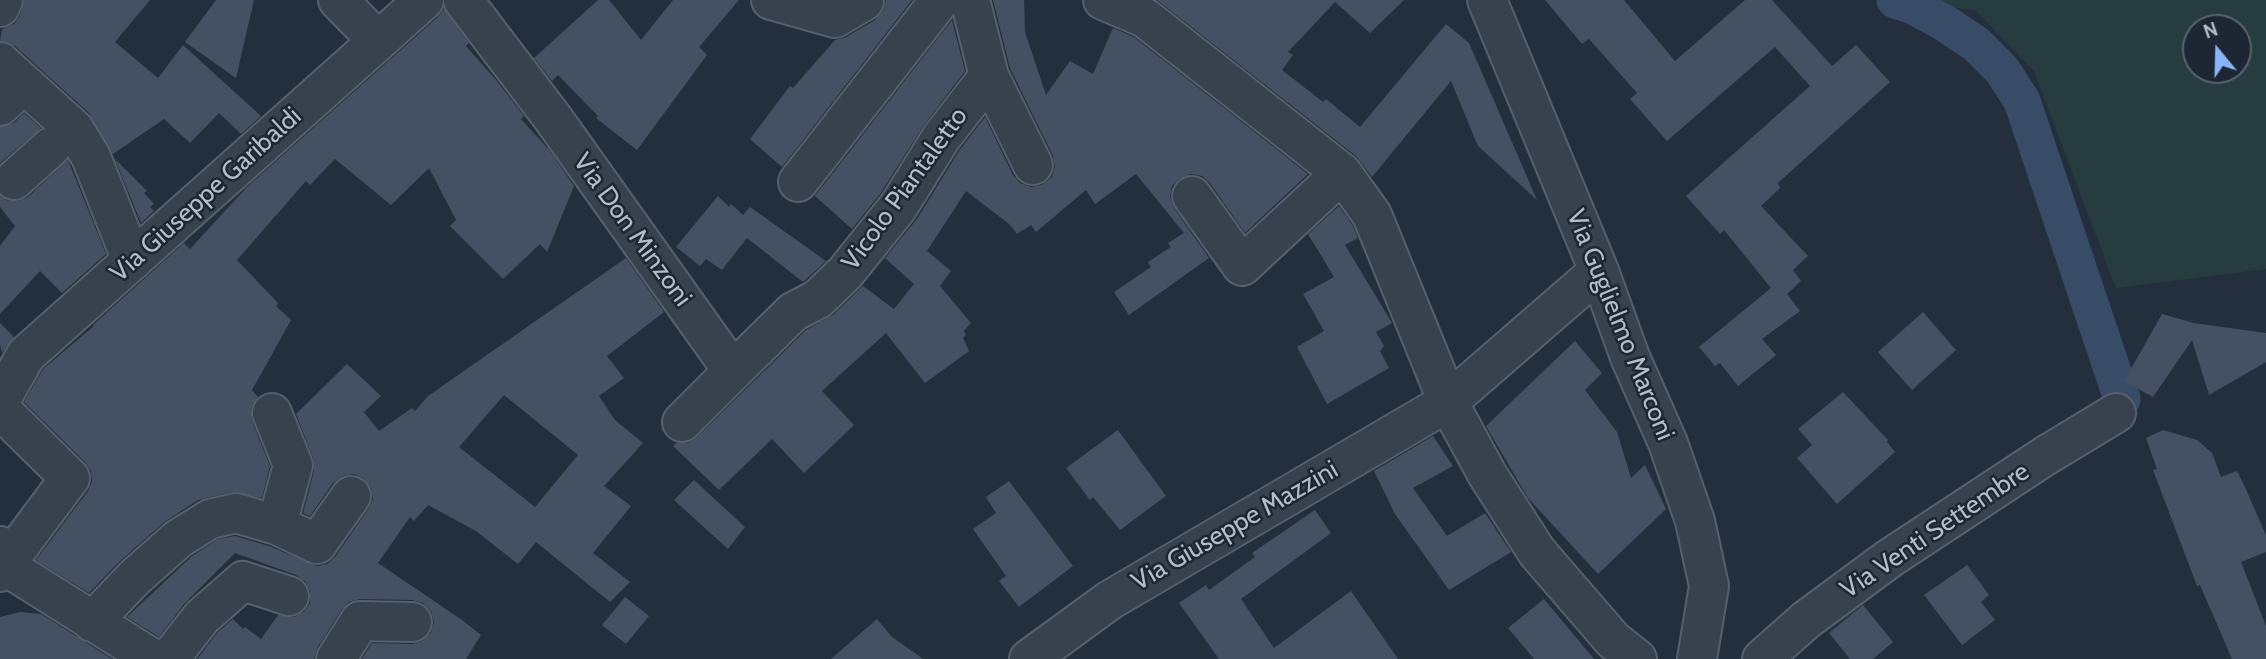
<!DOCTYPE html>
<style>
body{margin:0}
#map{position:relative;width:2266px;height:659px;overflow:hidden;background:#242f3e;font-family:Cabin,sans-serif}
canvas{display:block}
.north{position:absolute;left:2182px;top:14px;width:70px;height:70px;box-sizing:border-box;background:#1d2633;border:2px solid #59626f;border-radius:50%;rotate:341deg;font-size:19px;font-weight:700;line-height:28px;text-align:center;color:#b4bcc9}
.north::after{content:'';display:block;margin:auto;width:24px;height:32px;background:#8ab4f8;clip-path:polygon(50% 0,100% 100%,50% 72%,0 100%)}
</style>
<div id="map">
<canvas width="2266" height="659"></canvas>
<div class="north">N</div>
</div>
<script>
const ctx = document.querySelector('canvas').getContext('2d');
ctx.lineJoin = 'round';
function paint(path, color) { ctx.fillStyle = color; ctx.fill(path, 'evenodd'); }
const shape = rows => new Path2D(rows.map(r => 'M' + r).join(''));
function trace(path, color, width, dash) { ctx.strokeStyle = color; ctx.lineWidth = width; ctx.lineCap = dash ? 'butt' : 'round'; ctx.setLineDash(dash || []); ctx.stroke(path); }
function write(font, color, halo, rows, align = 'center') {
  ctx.font = font + ' Cabin,sans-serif'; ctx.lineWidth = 5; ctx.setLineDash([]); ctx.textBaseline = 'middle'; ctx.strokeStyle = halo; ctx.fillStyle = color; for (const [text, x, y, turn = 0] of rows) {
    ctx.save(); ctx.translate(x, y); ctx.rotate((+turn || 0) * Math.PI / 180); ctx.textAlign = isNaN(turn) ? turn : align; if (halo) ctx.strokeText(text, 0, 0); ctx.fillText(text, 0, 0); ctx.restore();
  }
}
const green = shape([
 [1912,0,2266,0,2266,269,2116,288,2034,71,1976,11],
 [2196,28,2238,28,2238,70,2196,70]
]);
const canal = shape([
 [1895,0,1913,6,1943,22,1976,44,2002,70,2022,101,2122,399]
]);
const building = shape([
 [24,0,150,0,115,42,158,78,183,45,261,116,241,134,219,113,190,143,164,119,113,154,89,113,15,46,0,41,2,29,14,24,20,16],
 [216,0,254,0,236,78,185,42],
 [598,0,609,0,641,40,673,0,739,0,699,47,707,55,637,150,596,118,598,116,558,75,552,81,534,58],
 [886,0,912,0,782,167,750,139,790,86,793,88,835,40,846,37,875,20,883,11],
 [993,0,1024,0,1025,32,1046,95,1070,61,1093,74,1113,28,1134,37,1308,174,1245,233,1210,183,1202,176,1191,174,1179,179,1172,186,1170,197,1174,208,1209,258,1129,315,1114,292,1151,267,1148,262,1171,247,1168,243,1184,233,1136,174,1095,204,1086,190,1036,232,1031,225,1017,234,1009,224,966,191,927,251,951,271,940,286,971,323,964,331,966,335,963,338,969,351,925,383,886,333,822,391,854,425,804,473,772,439,719,490,673,446,676,443,688,443,697,437,806,330,833,315,863,286,894,309,914,284,885,258,917,219,959,151,985,117,1013,175,1020,183,1031,187,1042,185,1052,177,1055,166,1053,156,1010,68],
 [1157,0,1404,0,1370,33,1335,2,1288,52,1293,55,1282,70,1323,102,1326,99,1360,127,1446,24,1469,43,1537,200,1478,146,1451,81,1372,177,1356,156],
 [1545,0,1624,0,1675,61,1745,0,1772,0,1832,66,1856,45,1890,82,1778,183,1780,188,1761,206,1808,256,1793,270,1801,281,1787,294,1800,311,1762,339,1776,355,1738,386,1720,363,1715,366,1699,347,1771,288,1724,230,1720,234,1686,196,1810,86,1775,47,1667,141,1630,99,1637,93,1589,39,1582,44],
 [444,9,469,43,466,46,496,80,524,116,521,119,550,151,574,186,547,252,540,244,503,279,450,226,456,220,429,168,391,205,335,159,310,185,306,181,237,260,278,303,276,306,291,320,252,390,258,397,251,409,252,421,270,466,262,498,232,492,198,500,163,523,119,562,89,593,36,560,88,491,92,481,91,471,85,462,24,402,43,369,94,326,93,325,184,243,190,249,247,187,439,16],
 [952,20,965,71,924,125,880,194,852,229,815,196],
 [24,113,41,128,0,163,0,127,14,123],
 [115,159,147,191,144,193,154,204,150,207,154,211,141,223],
 [68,160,106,254,62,293,40,271,0,314,0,246,15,226,0,207,0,196,8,201,18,201,28,197],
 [718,196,729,207,731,204,743,215,750,207,826,261,803,282,747,238,722,270,706,259,700,266,676,247],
 [1339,206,1353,226,1358,238,1345,245,1392,323,1376,332,1384,346,1380,351,1389,368,1327,404,1297,347,1324,331,1303,294,1334,277,1308,234],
 [626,258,664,312,607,356,624,378,599,396,615,420,643,443,604,486,631,506,593,553,630,582,610,602,536,542,518,564,476,531,428,505,414,521,410,517,378,563,462,620,481,635,466,659,362,659,372,643,412,644,422,641,431,633,434,622,431,611,423,603,412,600,360,599,349,602,342,609,318,647,314,659,197,659,218,632,233,619,243,629,245,627,261,639,278,615,294,617,304,612,310,603,310,591,305,581,296,575,235,553,185,603,159,637,127,617,191,557,218,539,235,536,269,546,317,566,327,564,335,557,369,508,373,499,371,488,363,478,354,474,343,476,333,483,310,516,303,513,314,471,313,458,296,414,347,364,381,396,364,412,379,431,412,408,415,411,428,396],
 [504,395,578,455,535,507,459,447],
 [1923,312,1956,350,1912,390,1878,352],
 [2162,314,2194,323,2266,333,2266,362,2209,395,2192,340,2153,397,2124,381],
 [0,323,14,337,2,353,0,344],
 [1575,341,1602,373,1585,390,1617,432,1631,478,1645,465,1666,509,1598,574,1528,498,1486,426],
 [1843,392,1888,440,1887,442,1895,452,1837,504,1797,458,1812,445,1798,429],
 [1118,430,1166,496,1120,530,1093,497,1090,500,1066,468],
 [2163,430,2197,440,2212,453,2221,477,2237,471,2244,485,2266,535,2266,552,2241,562,2266,626,2266,659,2232,659,2200,585,2197,586,2153,470,2157,469,2146,438],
 [1433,436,1453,466,1413,488,1447,536,1485,513,1511,552,1449,590,1395,514,1374,471],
 [694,480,745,527,728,549,674,500],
 [1009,481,1073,566,1019,607,999,581,1006,576,973,529,996,513,986,497],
 [1315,510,1331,533,1241,599,1274,648,1351,591,1398,659,1219,659,1179,603,1206,585,1209,590,1255,557,1252,553],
 [1967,565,1989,595,1981,602,1995,620,1962,645,1924,595],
 [625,597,649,616,626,644,602,625],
 [1544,599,1594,659,1534,659,1508,628],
 [1863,605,1893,642,1873,659,1850,659,1829,633],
 [20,612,41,614,112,659,0,659,0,617],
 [877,619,891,636,923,659,831,659]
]);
const minor = shape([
 [338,0,377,40],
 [463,0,552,117,733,371,793,312,818,299,845,273,898,207,941,138,989,76],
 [771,0,835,18,864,1],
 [970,0,989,76,1033,165],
 [1103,0,1145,18,1342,173,1372,215,1448,402,1487,474,1537,552,1613,640,1637,659],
 [1487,0,1599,271,1630,357,1668,443,1695,521,1709,586,1697,659],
 [0,7,3,0],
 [0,62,74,129,91,157,132,261],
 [0,106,24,84],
 [14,180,51,147],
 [798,182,940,0],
 [1192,196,1242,266,1342,173],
 [0,401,26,355,424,0],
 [0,409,70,478,0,572],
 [272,413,293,465,277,525],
 [682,422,733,371],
 [0,546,4,565,153,659],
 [92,622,134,578,178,539,210,519,236,513,277,525,317,544,351,496],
 [169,659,202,617,243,581,289,596],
 [336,659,360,621,412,622],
 [1029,659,1110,600,1448,402,1599,271],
 [1762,659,1806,620,1890,558,2045,456,2116,413]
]);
const streetNames = [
 ["Vicolo Piantaletto",905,189,-54],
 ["Via Giuseppe Garibaldi",206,195,-42],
 ["Via Don Minzoni",632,230,54],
 ["Via Guglielmo Marconi",1620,325,68],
 ["Via Giuseppe Mazzini",1235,526,-30],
 ["Via Venti Settembre",1935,531,-34]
];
paint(green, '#263c3f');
trace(canal, '#394c67', 37);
paint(building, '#455162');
trace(minor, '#565f6c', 42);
trace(minor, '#38414e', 38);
write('26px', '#b4bcc9', '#1d2633', streetNames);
</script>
